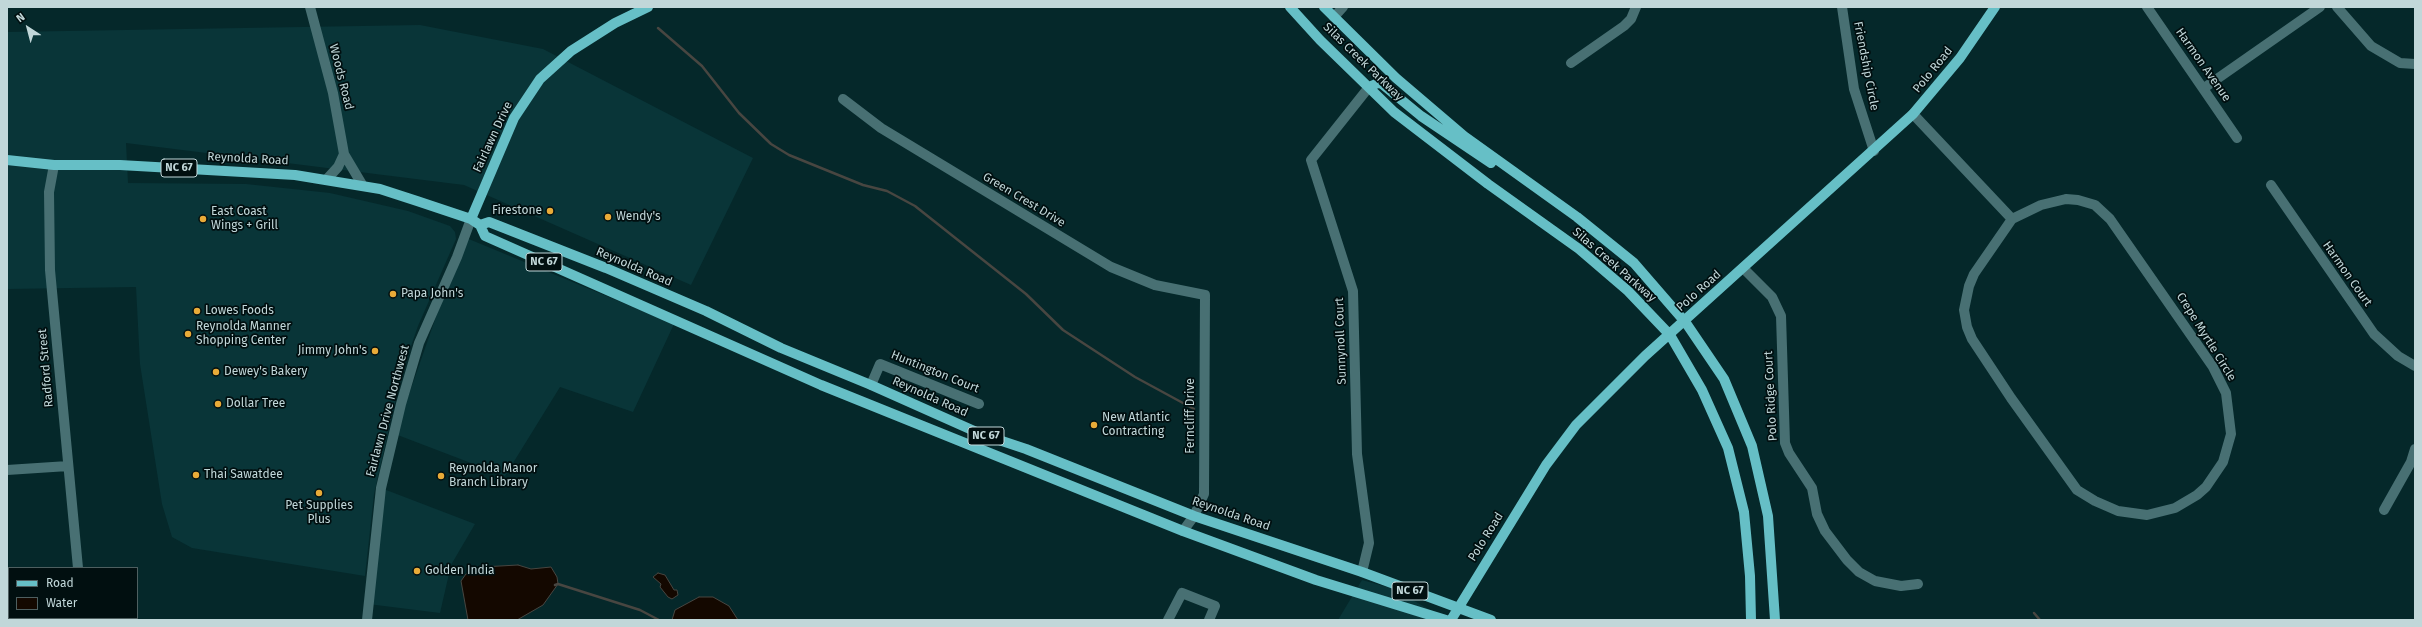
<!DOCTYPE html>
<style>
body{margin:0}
#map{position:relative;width:2422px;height:627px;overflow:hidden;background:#05282a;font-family:"Fira Sans",sans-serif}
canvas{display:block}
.frame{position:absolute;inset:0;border:8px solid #c1d7d9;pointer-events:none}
.legend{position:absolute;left:8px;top:567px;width:130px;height:52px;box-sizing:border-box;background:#010f10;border:1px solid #4e5f60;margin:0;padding:5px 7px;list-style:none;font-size:12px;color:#c1d7d9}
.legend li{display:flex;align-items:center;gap:8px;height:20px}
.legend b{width:20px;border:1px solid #4e5f60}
.north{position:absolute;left:8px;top:8px;width:40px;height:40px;-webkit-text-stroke:3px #010f10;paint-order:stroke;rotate:324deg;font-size:11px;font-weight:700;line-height:16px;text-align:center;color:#c1d7d9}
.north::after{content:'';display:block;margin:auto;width:14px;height:18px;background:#c1d7d9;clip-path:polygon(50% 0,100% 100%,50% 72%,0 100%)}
</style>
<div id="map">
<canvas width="2422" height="627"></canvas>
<div class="frame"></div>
<ul class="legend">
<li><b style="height:5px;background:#66bfc6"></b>Road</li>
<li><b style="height:11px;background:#140800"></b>Water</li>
</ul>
<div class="north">N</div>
</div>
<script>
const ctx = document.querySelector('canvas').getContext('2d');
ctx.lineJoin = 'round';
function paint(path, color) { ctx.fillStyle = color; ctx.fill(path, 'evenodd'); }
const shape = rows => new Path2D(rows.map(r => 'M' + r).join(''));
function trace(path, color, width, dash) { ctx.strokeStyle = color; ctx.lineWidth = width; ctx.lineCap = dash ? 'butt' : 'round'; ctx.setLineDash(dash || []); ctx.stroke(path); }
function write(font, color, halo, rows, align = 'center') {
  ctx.font = font + ' "Fira Sans",sans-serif'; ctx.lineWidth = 3.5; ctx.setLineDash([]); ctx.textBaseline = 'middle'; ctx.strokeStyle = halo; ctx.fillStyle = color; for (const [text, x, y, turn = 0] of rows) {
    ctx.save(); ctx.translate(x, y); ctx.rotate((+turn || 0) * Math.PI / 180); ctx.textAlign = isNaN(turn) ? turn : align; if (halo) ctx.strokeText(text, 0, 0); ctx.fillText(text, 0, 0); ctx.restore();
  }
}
const built = shape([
 [420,25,543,49,753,158,691,285,464,185,126,143,128,183,246,184,330,193,408,211,450,226,455,232,456,239,418,326,402,372,374,494,365,576,192,548,172,537,162,504,140,364,136,287,7,289,7,32],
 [464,237,674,324,633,412,560,387,505,476,395,434],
 [381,488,475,524,451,565,440,613,368,604],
 [1362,580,1391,588,1448,620,1338,620]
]);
const water = shape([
 [518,565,531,569,551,567,557,577,558,584,543,605,517,620,468,620,461,581,466,574,482,567,518,565],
 [658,573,665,575,674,590,677,590,678,595,672,599,668,597,660,587,661,584,653,577,658,573],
 [699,597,713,597,729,606,738,620,672,620,675,610,699,597]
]);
const stream = shape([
 [658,28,702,66,739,113,771,144,789,155,863,185,887,191,915,206,1026,294,1063,330,1135,377,1194,409],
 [555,585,558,584,640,610,659,620],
 [2034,613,2040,620]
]);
const minor = shape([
 [310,7,333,93,344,154,363,186],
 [1842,7,1854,89,1874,151],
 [2147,7,2237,138],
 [2337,7,2371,46,2400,63,2415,64],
 [1334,17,1343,7],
 [1571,63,1624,26,1631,19,1636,7],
 [2204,88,2320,7],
 [843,99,881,128,1111,267,1155,285,1205,295,1204,494,1194,516,1183,531],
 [1913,114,2012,219],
 [54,165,49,192,50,270,78,568],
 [327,179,338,167,344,154],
 [2271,185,2374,334,2398,356,2415,366],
 [2066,199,2078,200,2095,205,2110,219,2213,367,2226,393,2231,434,2223,462,2206,487,2197,495,2175,508,2147,515,2118,511,2095,501,2077,490,2011,398,1972,339,1967,327,1964,310,1969,286,1974,274,2012,219,2041,205,2066,199],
 [1743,268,1772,297,1781,316,1785,443,1789,453,1812,488,1817,514,1825,531,1847,560,1859,572,1875,581,1901,586,1918,584],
 [871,385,880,364,979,404],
 [7,470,68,466],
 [2384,510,2411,462,2415,449],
 [1362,572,1369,543,1357,454,1353,291,1311,160,1369,87],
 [83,618,83,620],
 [367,620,381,488,401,404,419,343,457,257,471,219],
 [1168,620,1182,593,1215,606,1209,620]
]);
const major = shape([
 [1290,7,1320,40,1394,112,1488,184,1579,249,1628,291,1670,335,1702,390,1728,448,1744,512,1750,576,1751,620],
 [1324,7,1396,78,1464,136,1577,217,1634,263,1686,323,1724,379,1752,446,1768,516,1775,620],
 [1369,87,1378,83,1382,84,1421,116,1491,163],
 [7,160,54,165,120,165,295,175,380,189,417,201,471,219,480,225,485,236,821,385,1183,531,1316,580,1446,620],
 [471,219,514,118,540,79,571,51,615,23,648,7],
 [480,225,489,222,606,268,706,311,781,348,871,385,981,434,1026,449,1194,516,1362,572,1491,620],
 [1451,620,1546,465,1576,425,1645,356,1913,114,1960,58,1995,7]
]);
const markers = [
 [550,211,4,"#e9ab38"],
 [608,217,4,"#e9ab38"],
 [203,219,4,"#e9ab38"],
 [393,294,4,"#e9ab38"],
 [197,311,4,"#e9ab38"],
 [188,334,4,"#e9ab38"],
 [375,351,4,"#e9ab38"],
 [216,372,4,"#e9ab38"],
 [218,404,4,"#e9ab38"],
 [1094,425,4,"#e9ab38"],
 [196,475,4,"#e9ab38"],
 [441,476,4,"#e9ab38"],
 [319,493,4,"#e9ab38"],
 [417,571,4,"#e9ab38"]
];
const shields = [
 [179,168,36],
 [544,262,36],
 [986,436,36],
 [1410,591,36]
];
const shieldNames = [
 ["NC 67",179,168],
 ["NC 67",544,262],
 ["NC 67",986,436],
 ["NC 67",1410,591]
];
const streetNames = [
 ["Silas Creek Parkway",1363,62,44],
 ["Harmon Avenue",2203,65,55],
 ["Friendship Circle",1866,66,79],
 ["Polo Road",1933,70,-51],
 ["Woods Road",341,77,76],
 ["Fairlawn Drive",493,137,-65],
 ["Reynolda Road",248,159,3],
 ["Green Crest Drive",1024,200,31],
 ["Silas Creek Parkway",1614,265,41],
 ["Reynolda Road",634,267,23],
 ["Harmon Court",2347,274,55],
 ["Polo Road",1699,291,-42],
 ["Crepe Myrtle Circle",2206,337,58],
 ["Sunnynoll Court",1341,341,-92],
 ["Radford Street",46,368,-95],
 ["Huntington Court",935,372,22],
 ["Polo Ridge Court",1771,396,-93],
 ["Reynolda Road",930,397,24],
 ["Fairlawn Drive Northwest",388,411,-75],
 ["Ferncliff Drive",1191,416,-90],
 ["Reynolda Road",1231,514,19],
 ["Polo Road",1486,537,-58]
];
const poiNames = [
 ["Firestone",542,211,"right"],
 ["East Coast",211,212],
 ["Wings + Grill",211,226],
 ["Wendy's",616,217],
 ["Papa John's",401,294],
 ["Lowes Foods",205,311],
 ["Reynolda Manner",196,327],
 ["Shopping Center",196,341],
 ["Jimmy John's",367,351,"right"],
 ["Dewey's Bakery",224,372],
 ["Dollar Tree",226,404],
 ["New Atlantic",1102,418],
 ["Contracting",1102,432],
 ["Reynolda Manor",449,469],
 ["Branch Library",449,483],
 ["Thai Sawatdee",204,475],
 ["Pet Supplies",319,506,"center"],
 ["Plus",319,520,"center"],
 ["Golden India",425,571]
];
paint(built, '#093538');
paint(water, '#140800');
trace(water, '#484641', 1);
trace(stream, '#484641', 2.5);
trace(minor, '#487073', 10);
trace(major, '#66bfc6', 10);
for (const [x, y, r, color] of markers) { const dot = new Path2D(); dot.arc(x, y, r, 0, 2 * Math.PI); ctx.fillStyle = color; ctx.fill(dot); trace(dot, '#010f10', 1.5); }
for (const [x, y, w] of shields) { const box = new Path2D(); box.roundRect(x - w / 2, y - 9, w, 18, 3); ctx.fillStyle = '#010f10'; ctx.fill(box); trace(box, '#c1d7d9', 1); }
write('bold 11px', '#c1d7d9', null, shieldNames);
write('12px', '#c1d7d9', '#010f10', streetNames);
write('12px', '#c1d7d9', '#010f10', poiNames, 'left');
</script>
